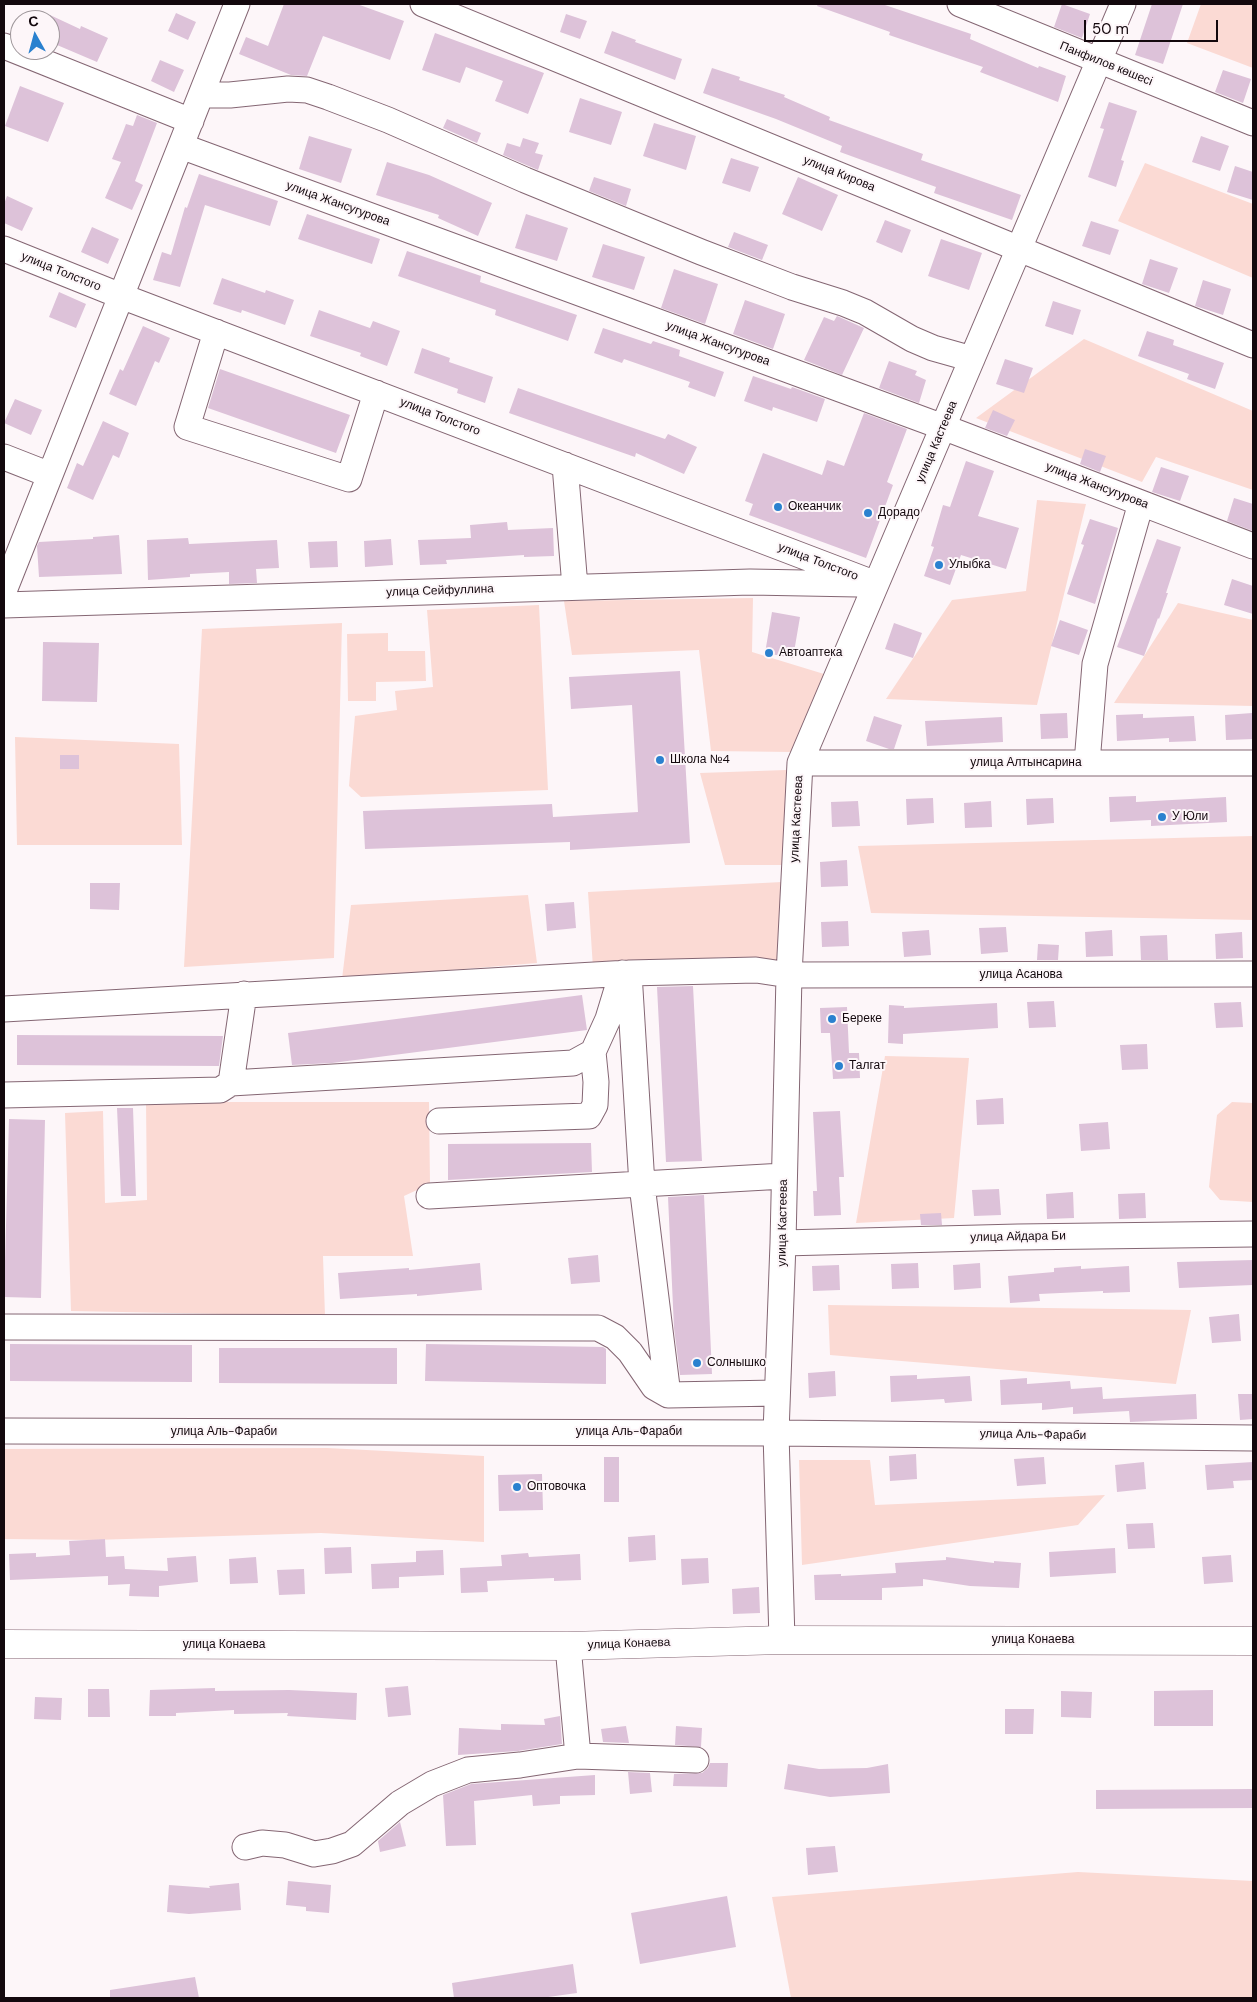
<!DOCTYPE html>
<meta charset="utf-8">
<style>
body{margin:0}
#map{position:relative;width:1257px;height:2002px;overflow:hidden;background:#fdf6f9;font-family:"DM Sans",sans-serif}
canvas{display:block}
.frame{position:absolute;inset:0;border:5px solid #13080d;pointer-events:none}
.north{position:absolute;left:10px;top:10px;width:50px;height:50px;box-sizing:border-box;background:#fdf6f9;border:1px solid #9f979b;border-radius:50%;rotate:353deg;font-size:14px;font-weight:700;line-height:20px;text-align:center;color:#13080d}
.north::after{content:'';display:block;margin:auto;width:18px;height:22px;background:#2a81cf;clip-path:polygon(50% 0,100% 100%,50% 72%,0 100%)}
.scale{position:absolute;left:1084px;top:20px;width:134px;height:22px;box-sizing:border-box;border:2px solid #13080d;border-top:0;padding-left:6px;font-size:15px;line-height:18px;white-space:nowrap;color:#13080d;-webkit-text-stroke:4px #fdf6f9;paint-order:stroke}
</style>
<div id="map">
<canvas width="1257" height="2002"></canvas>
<div class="frame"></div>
<div class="north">С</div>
<div class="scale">50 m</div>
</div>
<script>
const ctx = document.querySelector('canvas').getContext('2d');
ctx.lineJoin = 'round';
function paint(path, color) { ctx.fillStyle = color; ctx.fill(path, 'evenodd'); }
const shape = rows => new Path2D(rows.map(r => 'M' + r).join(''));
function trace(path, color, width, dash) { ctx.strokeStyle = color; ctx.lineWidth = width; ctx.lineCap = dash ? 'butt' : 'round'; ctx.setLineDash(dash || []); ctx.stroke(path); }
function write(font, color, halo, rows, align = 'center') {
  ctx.font = font + ' "DM Sans",sans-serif'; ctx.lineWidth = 4; ctx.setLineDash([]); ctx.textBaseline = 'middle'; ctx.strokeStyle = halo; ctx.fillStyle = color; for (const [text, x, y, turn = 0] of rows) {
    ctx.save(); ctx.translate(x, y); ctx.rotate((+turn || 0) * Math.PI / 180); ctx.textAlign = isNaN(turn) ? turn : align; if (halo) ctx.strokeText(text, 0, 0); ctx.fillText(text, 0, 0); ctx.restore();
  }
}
const green = shape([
 [1201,4,1253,4,1253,68,1187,43],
 [1145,163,1253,204,1253,278,1118,221],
 [1084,339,1253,411,1253,490,1156,457,1142,482,976,418],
 [1037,500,1086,504,1037,705,886,699,952,600,1026,591],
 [753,598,752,652,824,674,792,752,711,751,699,650,572,655,564,601],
 [1178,603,1253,620,1253,706,1114,703],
 [539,605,548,790,361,797,349,786,355,716,397,710,395,691,433,687,427,610],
 [342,623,334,958,184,967,202,629],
 [388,633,388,651,425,651,426,681,376,682,376,701,348,701,347,634],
 [15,737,179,744,182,845,17,845],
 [786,770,786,865,725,865,700,773],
 [1253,836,1253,920,871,913,858,846],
 [782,882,780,966,726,957,593,968,588,892],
 [528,895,537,963,342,979,351,905],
 [885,1056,969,1058,954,1218,856,1223],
 [146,1102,429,1102,430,1184,404,1196,413,1256,323,1256,325,1316,71,1311,65,1113,103,1111,105,1203,147,1200],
 [1232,1102,1253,1103,1253,1202,1220,1200,1209,1187,1217,1115],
 [828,1305,1191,1310,1176,1384,830,1355],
 [327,1448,484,1456,484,1542,321,1533,94,1540,4,1539,4,1449],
 [799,1460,870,1460,875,1505,1105,1495,1078,1525,802,1565],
 [1078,1872,1253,1881,1253,1998,791,1998,772,1897]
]);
const building = shape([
 [284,4,357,4,404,21,390,60,323,36,307,76,291,75,239,54,246,37,268,46],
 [818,4,882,4,971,34,970,39,1038,68,1039,66,1066,76,1058,102,980,72,983,67,889,35,890,32,817,6],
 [1062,4,1090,14,1082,38,1054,27],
 [1152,4,1183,4,1163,64,1135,55],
 [176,13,196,22,188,40,168,31],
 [566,14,587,21,580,39,560,32],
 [50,15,80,29,81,26,108,38,97,62,50,42],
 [612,31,636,40,635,42,682,59,675,80,604,53],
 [435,33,544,73,528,114,495,101,503,81,466,67,460,83,422,70],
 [160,60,184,70,174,92,151,81],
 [712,68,740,77,739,80,785,95,784,97,830,117,829,120,923,154,921,160,1021,195,1012,220,934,193,936,187,840,152,842,146,776,119,703,93],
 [1223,70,1251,79,1243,103,1215,92],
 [20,86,64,103,48,142,5,126],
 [580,98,622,112,611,145,569,132],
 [1109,102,1137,111,1121,160,1124,161,1116,187,1088,177,1104,129,1100,128],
 [137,115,157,123,135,181,143,185,132,210,105,198,121,162,112,159,123,132,126,124,133,126],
 [447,119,481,133,477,143,443,128],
 [654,123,696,136,686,170,643,156],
 [309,136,352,149,341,183,299,169],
 [1201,136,1229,146,1220,171,1192,162],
 [523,138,539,143,535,153,543,155,538,170,503,155,507,143,520,147],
 [731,158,759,167,750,192,722,183],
 [387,162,429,175,492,203,478,236,438,218,439,215,376,195],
 [1235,166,1253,172,1253,200,1227,192],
 [199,174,278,201,270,226,205,205,180,287,153,280,162,252,171,255,185,207,187,208],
 [594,177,631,189,626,206,589,191],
 [798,177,838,195,822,231,782,214],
 [7,196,33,208,22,231,4,223,4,204],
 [307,214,380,239,372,264,298,239],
 [526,214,568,228,557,261,515,248],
 [885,220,911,230,902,253,876,242],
 [1091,221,1119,230,1110,255,1082,246],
 [92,227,119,239,108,264,81,252],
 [734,232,768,245,762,260,728,247],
 [941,239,982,253,969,290,928,276],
 [603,244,645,257,634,290,592,277],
 [407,251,481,276,480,282,577,315,568,341,495,315,496,310,398,276],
 [1150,259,1178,268,1169,293,1142,284],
 [674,269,718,284,705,324,661,308],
 [222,278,265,293,266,290,294,300,285,325,242,310,241,313,213,304],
 [1203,280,1231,289,1223,315,1195,306],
 [59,292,86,304,76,328,49,317],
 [745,300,785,314,773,349,733,334],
 [1053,301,1081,310,1073,335,1045,326],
 [319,310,370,328,373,321,400,331,387,366,360,356,361,353,310,336],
 [837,316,864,328,842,375,804,360,824,317,834,321],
 [143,326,170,338,159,363,155,361,136,406,109,394,120,369,123,371],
 [603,328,651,344,653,341,680,350,679,356,724,372,715,397,688,387,690,382,624,359,622,363,594,353],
 [1147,331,1174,340,1173,345,1224,363,1215,389,1187,379,1189,374,1138,356],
 [422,348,450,358,449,362,493,377,485,403,457,393,458,389,414,373],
 [1005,359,1033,368,1024,393,996,384],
 [889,361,917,371,915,375,926,380,919,403,879,388],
 [220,369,350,415,336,453,208,408],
 [753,376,791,389,792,387,825,399,817,422,773,407,772,411,744,401],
 [518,388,665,439,668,434,697,447,684,474,636,453,635,457,509,413],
 [15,399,42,410,31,435,4,423],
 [993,410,1015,420,1007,436,985,428],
 [864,413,907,429,887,482,893,485,866,558,749,515,753,504,745,501,763,453,822,475,827,460,844,466],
 [103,421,129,433,119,458,113,455,93,500,67,488,77,463,83,466],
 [1085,449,1106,456,1100,472,1080,464],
 [966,461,994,471,978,516,1019,528,1006,569,961,555,950,585,924,576,934,547,931,546,943,505,950,507],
 [1161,467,1189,476,1180,501,1152,492],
 [1234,498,1253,504,1253,531,1227,521],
 [1090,519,1118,528,1095,604,1067,594,1084,545,1081,544],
 [507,522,508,530,553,528,554,556,524,557,524,555,446,560,447,564,420,565,418,540,471,538,470,525],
 [119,535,122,574,39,577,37,546,39,542,93,539,93,537],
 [188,538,189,544,277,540,279,568,256,569,257,583,229,584,229,572,190,574,190,577,148,580,147,540],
 [391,539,393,565,365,567,364,541],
 [1157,539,1181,547,1166,593,1168,593,1159,619,1158,618,1144,656,1117,647],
 [337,541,338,567,310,568,308,542],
 [1232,579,1253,586,1253,614,1224,605],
 [772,612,800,617,793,658,765,653],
 [1060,620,1088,630,1079,655,1051,646],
 [894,623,922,633,913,658,885,649],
 [43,642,99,643,97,702,42,701],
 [680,671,690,843,570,850,570,842,365,849,363,811,552,804,553,817,638,812,632,705,571,709,569,677],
 [1067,713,1068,738,1041,739,1040,714],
 [1252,713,1253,739,1226,740,1225,715],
 [1143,714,1143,718,1194,716,1196,741,1169,742,1169,738,1117,741,1116,715],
 [874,716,902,725,894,749,889,749,866,741],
 [1002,717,1003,742,927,746,925,721],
 [60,755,79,755,79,769,60,769],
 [1136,796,1136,802,1226,797,1227,822,1151,826,1151,820,1110,822,1109,797],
 [933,798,934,823,907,825,906,799],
 [1053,798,1054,823,1027,825,1026,799],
 [858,801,860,826,832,827,831,802],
 [991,801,992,827,965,828,964,803],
 [847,860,848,886,821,887,820,862],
 [90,883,120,883,119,910,90,909],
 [574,902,576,928,547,931,545,904],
 [848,921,849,946,822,947,821,922],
 [1006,927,1008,952,981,954,979,928],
 [929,930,931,955,904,957,902,932],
 [1112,930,1113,956,1086,957,1085,932],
 [1242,932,1243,958,1216,959,1215,934],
 [1167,935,1168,960,1141,960,1140,936],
 [1038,944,1059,945,1058,960,1037,960],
 [693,986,702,1161,666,1162,657,987],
 [582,995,587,1030,332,1063,292,1065,288,1033],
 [1054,1001,1056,1027,1029,1028,1027,1002],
 [1241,1002,1243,1027,1216,1028,1214,1003],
 [997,1003,998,1028,903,1034,903,1044,888,1043,889,1005,904,1006,904,1008],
 [847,1007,849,1053,859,1053,860,1078,833,1079,830,1033,821,1033,820,1008],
 [17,1035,223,1036,219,1066,17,1065],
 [1147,1044,1148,1069,1122,1070,1120,1045],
 [1003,1098,1004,1124,977,1125,976,1100],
 [117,1108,133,1108,136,1196,121,1196],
 [840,1111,844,1177,839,1177,841,1215,814,1216,813,1191,817,1191,813,1112],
 [9,1119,45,1120,41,1298,4,1297],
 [1108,1122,1110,1149,1081,1151,1079,1124],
 [591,1143,592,1172,448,1180,448,1144],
 [999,1189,1001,1215,974,1216,972,1190],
 [1073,1192,1074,1218,1047,1219,1046,1194],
 [1145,1193,1146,1218,1119,1219,1118,1194],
 [704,1195,712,1374,680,1375,674,1328,668,1197],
 [941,1213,942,1225,921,1225,920,1214],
 [598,1255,600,1282,571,1284,568,1258],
 [1253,1260,1253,1285,1179,1288,1177,1262],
 [480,1263,482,1290,417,1296,417,1294,340,1299,338,1273,409,1268,409,1270],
 [918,1263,919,1288,892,1289,891,1264],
 [980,1263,981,1288,954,1290,953,1265],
 [839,1265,840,1290,813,1291,812,1266],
 [1081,1266,1081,1269,1129,1266,1130,1292,1103,1293,1103,1291,1039,1294,1040,1301,1010,1303,1008,1276,1054,1272,1054,1268],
 [1239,1314,1241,1341,1212,1343,1209,1317],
 [10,1344,192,1345,192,1382,10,1381],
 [426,1344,603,1347,606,1349,606,1384,425,1381],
 [219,1348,397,1348,397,1384,219,1383],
 [835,1371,836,1396,809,1398,808,1373],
 [917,1375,917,1379,970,1376,972,1401,945,1403,944,1399,891,1402,890,1376],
 [1027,1378,1027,1384,1070,1381,1071,1389,1102,1387,1103,1399,1196,1394,1197,1419,1130,1422,1129,1411,1073,1414,1073,1407,1042,1410,1042,1403,1001,1405,1000,1380],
 [1238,1394,1253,1394,1253,1419,1240,1420],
 [916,1454,917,1479,890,1481,889,1456],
 [604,1457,619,1457,619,1502,604,1502],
 [1044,1457,1046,1484,1017,1486,1014,1459],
 [1144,1462,1146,1489,1117,1492,1115,1465],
 [1253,1462,1253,1480,1233,1481,1234,1488,1207,1490,1205,1465],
 [542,1474,543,1510,499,1511,498,1475],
 [1153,1523,1155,1548,1128,1549,1126,1524],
 [655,1535,656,1560,629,1562,628,1537],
 [105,1539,106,1557,124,1556,125,1569,168,1571,167,1558,196,1556,198,1582,159,1586,159,1597,129,1596,130,1584,108,1585,108,1576,10,1580,9,1554,36,1553,36,1557,70,1555,69,1541],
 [351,1547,352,1573,325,1574,324,1548],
 [1115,1548,1116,1573,1050,1577,1049,1552],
 [443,1550,444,1575,399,1577,399,1588,372,1589,371,1564,416,1562,416,1551],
 [528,1553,529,1557,580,1554,581,1580,554,1581,554,1578,487,1581,488,1592,461,1593,460,1568,502,1566,501,1555],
 [1231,1555,1233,1582,1204,1584,1202,1557],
 [256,1557,258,1583,230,1584,229,1559],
 [946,1557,994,1563,994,1561,1021,1563,1019,1588,970,1586,923,1579,923,1586,882,1588,882,1600,815,1600,814,1575,841,1574,841,1576,896,1573,895,1563,946,1560],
 [708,1558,709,1583,682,1585,681,1559],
 [304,1569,305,1594,279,1595,277,1570],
 [759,1587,760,1613,733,1614,732,1589],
 [408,1686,411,1715,388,1717,385,1688],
 [215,1688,215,1691,289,1690,357,1693,356,1720,287,1716,288,1713,234,1714,234,1710,176,1713,176,1716,149,1716,150,1690],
 [88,1689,109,1689,110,1717,88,1717],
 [1213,1690,1213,1726,1154,1726,1154,1691],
 [1061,1691,1092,1692,1091,1718,1061,1717],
 [35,1697,62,1698,61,1720,34,1719],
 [1005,1709,1034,1709,1033,1734,1005,1734],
 [560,1716,562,1744,518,1751,458,1755,459,1728,501,1730,501,1724,545,1725,544,1719],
 [626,1726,629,1743,603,1742,601,1729],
 [676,1726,702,1728,701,1747,675,1745],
 [710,1763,728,1763,727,1787,673,1786,674,1774,702,1773,708,1768],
 [788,1764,819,1769,867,1768,888,1764,890,1793,830,1797,784,1789],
 [628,1772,650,1773,652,1792,630,1794],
 [595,1775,595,1795,560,1796,560,1804,533,1806,532,1795,474,1801,476,1845,446,1846,443,1795,471,1784],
 [1253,1789,1253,1808,1096,1809,1096,1790],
 [400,1822,406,1846,380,1852,378,1841],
 [835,1846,838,1872,808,1875,806,1848],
 [288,1881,331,1885,329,1913,306,1911,306,1907,286,1905],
 [239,1883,241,1910,189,1914,167,1912,169,1885,210,1888,209,1886],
 [727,1896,736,1947,640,1964,631,1913],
 [573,1964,577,1993,541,1998,454,1998,452,1983],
 [195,1977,199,1998,110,1998,110,1990]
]);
const minor = shape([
 [423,4,1253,345],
 [960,4,1253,123],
 [4,46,191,121],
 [201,95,230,95,288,89,307,90,328,97,388,120,525,180,701,252,792,287,843,303,865,312,912,339,933,348,972,359],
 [181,146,943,427,1253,546],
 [4,249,121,296,876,584],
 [216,332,187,427,349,479,376,393],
 [4,457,50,475],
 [565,465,575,587],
 [4,591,237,4],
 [4,605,750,582,858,584],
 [800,763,1253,763],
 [1087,763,1095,664,1141,503],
 [629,973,642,1185,668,1395],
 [4,1009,629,973,756,970,789,975,1253,974],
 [231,1083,573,1063,593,1052,608,1019,622,973],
 [4,1095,220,1090,231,1083,244,994],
 [439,1121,589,1116,595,1105,596,1082,593,1052],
 [429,1196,784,1176],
 [783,1243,1018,1237,1253,1234],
 [4,1327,598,1328,615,1337,630,1352,654,1387,668,1395,777,1393],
 [4,1431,776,1433,1253,1438],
 [782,1640,776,1433,783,1243,789,975,800,763,1123,4],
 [578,1756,696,1760],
 [245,1847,262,1843,285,1845,314,1854,332,1851,352,1844,400,1803,432,1784,468,1770,520,1765,578,1756,568,1646]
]);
const major = shape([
 [4,1644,568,1646,782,1640,1253,1641]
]);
const markers = [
 [778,507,5,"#2a81cf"],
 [868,513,5,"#2a81cf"],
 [939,565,5,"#2a81cf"],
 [769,653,5,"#2a81cf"],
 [660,760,5,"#2a81cf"],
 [1162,817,5,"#2a81cf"],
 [832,1019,5,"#2a81cf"],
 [839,1066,5,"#2a81cf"],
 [697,1363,5,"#2a81cf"],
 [517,1487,5,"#2a81cf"]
];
const streetNames = [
 ["Панфилов көшесі",1106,64,22],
 ["улица Кирова",839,174,22],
 ["улица Жансугурова",338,204,20],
 ["улица Толстого",61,272,22],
 ["улица Жансугурова",718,344,20],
 ["улица Толстого",440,417,21],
 ["улица Кастеева",937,442,-67],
 ["улица Жансугурова",1097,486,21],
 ["улица Толстого",818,562,21],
 ["улица Сейфуллина",440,591,-2],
 ["улица Алтынсарина",1026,763],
 ["улица Кастеева",797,819,-87],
 ["улица Асанова",1021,975],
 ["улица Кастеева",783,1223,-89],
 ["улица Айдара Би",1018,1237,-1],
 ["улица Аль-Фараби",224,1432],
 ["улица Аль-Фараби",629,1432],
 ["улица Аль-Фараби",1033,1435,1],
 ["улица Конаева",1033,1640],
 ["улица Конаева",629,1644,-2],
 ["улица Конаева",224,1645]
];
const poiNames = [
 ["Океанчик",788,507],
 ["Дорадо",878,513],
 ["Улыбка",949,565],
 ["Автоаптека",779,653],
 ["Школа №4",670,760],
 ["У Юли",1172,817],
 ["Береке",842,1019],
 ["Талгат",849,1066],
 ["Солнышко",707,1363],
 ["Оптовочка",527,1487]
];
paint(green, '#fbdad4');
paint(building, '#ddc2d9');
trace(minor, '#846673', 27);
trace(major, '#846673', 29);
trace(minor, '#fff', 25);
trace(major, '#fff', 28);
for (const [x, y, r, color] of markers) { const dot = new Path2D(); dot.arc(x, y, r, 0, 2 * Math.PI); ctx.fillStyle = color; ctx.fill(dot); trace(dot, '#fdf6f9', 2); }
write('12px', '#13080d', '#fdf6f9', streetNames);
write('12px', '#13080d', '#fdf6f9', poiNames, 'left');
</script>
